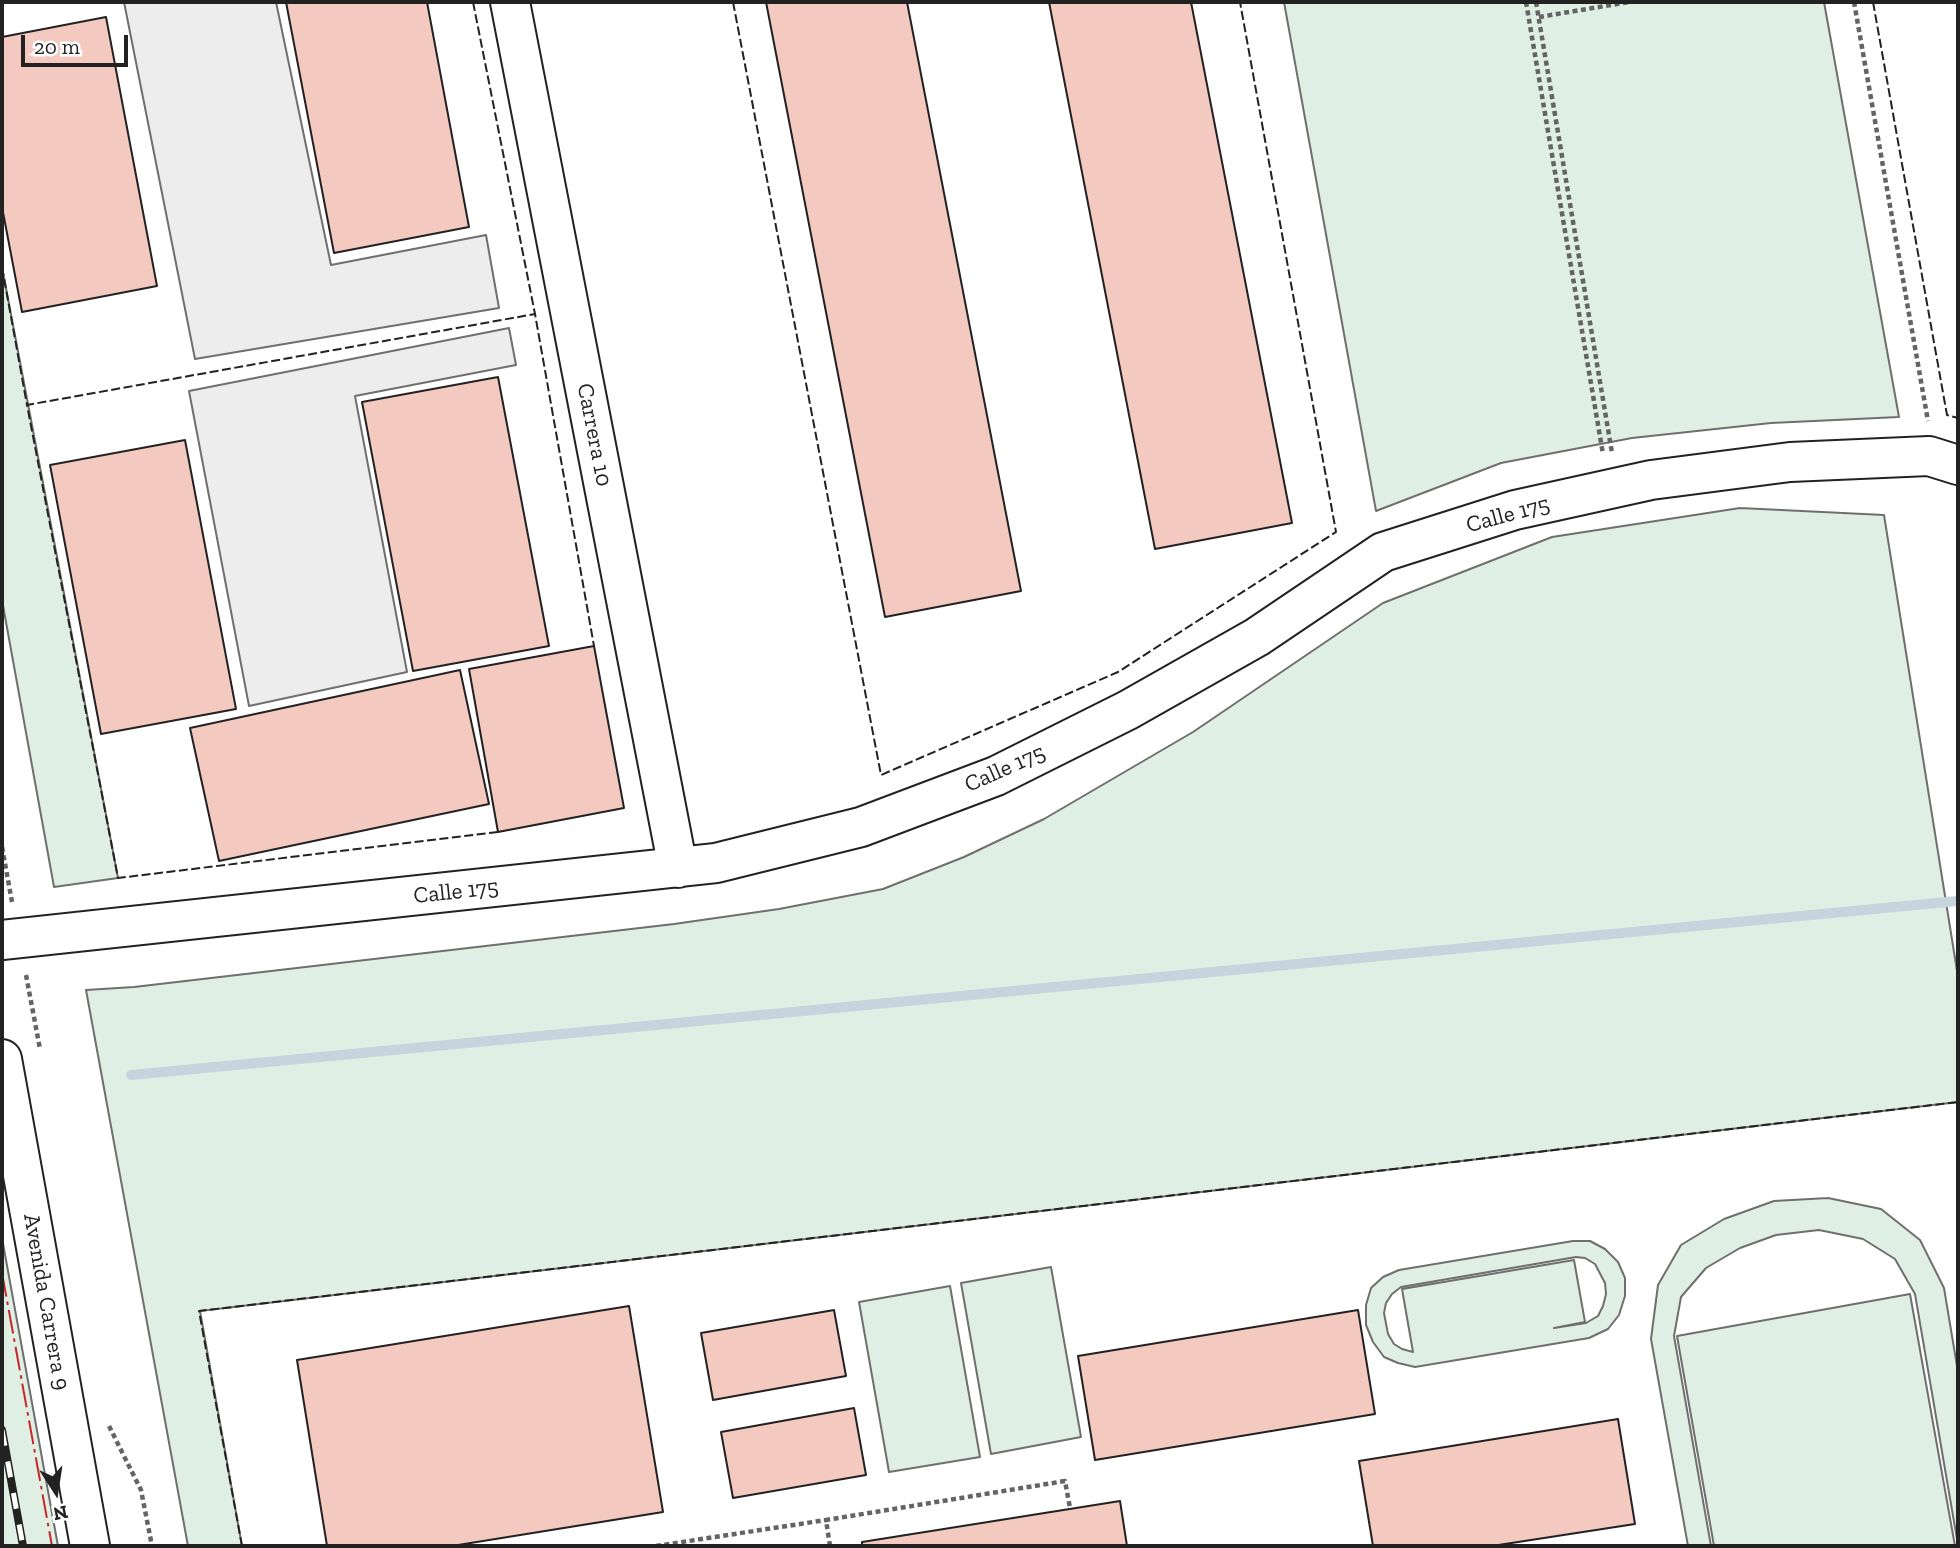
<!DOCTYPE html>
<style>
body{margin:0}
#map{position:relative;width:1960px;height:1548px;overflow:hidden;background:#fff;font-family:"Zilla Slab",serif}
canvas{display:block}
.frame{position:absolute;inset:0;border:4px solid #222;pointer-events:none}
.north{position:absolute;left:21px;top:1457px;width:70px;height:70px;-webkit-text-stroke:5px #fff;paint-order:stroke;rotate:168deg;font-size:19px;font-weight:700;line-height:28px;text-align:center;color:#222}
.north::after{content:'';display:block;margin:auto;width:24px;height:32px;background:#222;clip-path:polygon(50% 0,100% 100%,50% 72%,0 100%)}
.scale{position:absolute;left:21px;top:35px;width:107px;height:32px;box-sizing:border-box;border:4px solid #222;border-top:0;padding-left:9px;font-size:21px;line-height:24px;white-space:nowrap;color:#222;-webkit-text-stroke:5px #fff;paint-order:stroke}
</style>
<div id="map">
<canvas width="1960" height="1548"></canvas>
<div class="frame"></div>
<div class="north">N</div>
<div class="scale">20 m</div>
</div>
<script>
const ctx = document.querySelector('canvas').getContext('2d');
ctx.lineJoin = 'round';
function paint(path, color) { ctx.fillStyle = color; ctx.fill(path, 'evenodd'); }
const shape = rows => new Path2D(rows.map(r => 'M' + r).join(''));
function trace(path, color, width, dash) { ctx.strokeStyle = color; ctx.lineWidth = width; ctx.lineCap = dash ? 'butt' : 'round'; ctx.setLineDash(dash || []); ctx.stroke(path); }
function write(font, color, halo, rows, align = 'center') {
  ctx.font = font + ' "Zilla Slab",serif'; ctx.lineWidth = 5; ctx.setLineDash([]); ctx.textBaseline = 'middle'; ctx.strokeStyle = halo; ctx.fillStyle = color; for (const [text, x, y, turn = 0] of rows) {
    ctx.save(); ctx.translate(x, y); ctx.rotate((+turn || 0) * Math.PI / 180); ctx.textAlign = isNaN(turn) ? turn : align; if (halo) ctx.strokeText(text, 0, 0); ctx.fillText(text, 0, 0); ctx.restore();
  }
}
const green = shape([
 [1284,2,1824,2,1899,417,1771,423,1632,438,1501,463,1376,511,1284,2],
 [2,267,118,878,54,887,2,600,2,267],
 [1740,508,1884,515,1958,977,1958,1102,200,1311,242,1546,188,1546,86,990,134,987,674,924,779,909,883,889,964,857,1044,819,1193,732,1383,603,1552,537,1740,508],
 [1828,1198,1881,1209,1920,1240,1944,1288,1958,1372,1958,1545,1915,1294,1895,1259,1863,1239,1819,1230,1776,1235,1740,1248,1706,1268,1681,1297,1674,1336,1711,1546,1688,1546,1651,1339,1658,1285,1681,1245,1724,1219,1774,1201,1828,1198],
 [2,1238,58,1546,2,1546,2,1238],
 [1573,1241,1590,1241,1605,1249,1618,1262,1625,1278,1625,1296,1619,1315,1608,1329,1589,1338,1415,1367,1398,1363,1384,1357,1373,1342,1366,1325,1366,1305,1371,1288,1383,1277,1399,1270,1573,1241],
 [1576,1257,1585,1258,1595,1264,1605,1283,1606,1294,1603,1306,1598,1316,1586,1323,1554,1328,1585,1322,1574,1260,1402,1289,1413,1352,1402,1349,1394,1344,1388,1334,1384,1313,1386,1303,1392,1294,1401,1287,1576,1257],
 [1051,1267,1081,1437,991,1454,961,1283,1051,1267],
 [950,1286,980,1457,889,1472,859,1302,950,1286],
 [1910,1294,1955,1546,1714,1546,1677,1336,1910,1294]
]);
const parking = shape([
 [124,2,276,2,331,265,486,235,499,308,195,359,124,2],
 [509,328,516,365,355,396,407,672,249,706,189,391,509,328]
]);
const stream = shape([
 [131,1075,1958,901]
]);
const building = shape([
 [286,2,427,2,469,227,334,253,286,2],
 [766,2,907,2,1021,591,885,617,766,2],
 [1049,2,1191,2,1292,523,1155,549,1049,2],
 [106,17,157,286,22,312,2,207,2,37,106,17],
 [498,377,549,646,413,671,362,402,498,377],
 [185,440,236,709,101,734,50,465,185,440],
 [594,646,624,808,498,832,469,669,594,646],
 [460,670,489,804,219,861,190,728,460,670],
 [629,1306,663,1512,452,1546,327,1546,297,1360,629,1306],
 [834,1310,846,1376,713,1400,701,1333,834,1310],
 [1358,1310,1375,1414,1095,1460,1078,1356,1358,1310],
 [854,1408,866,1475,733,1498,721,1432,854,1408],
 [1618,1419,1635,1524,1492,1546,1373,1546,1359,1461,1618,1419],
 [1120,1501,1127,1546,862,1546,862,1542,1120,1501]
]);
const path = shape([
 [1526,2,1603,454],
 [1536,2,1612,453],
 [1854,2,1928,421],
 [1539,17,1629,2],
 [2,847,12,902],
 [26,975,40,1049],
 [109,1426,141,1490,152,1546],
 [656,1546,826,1520],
 [830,1546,826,1520,1065,1481,1070,1508]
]);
const minor = shape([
 [510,2,678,868],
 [2,940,716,863,861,827,996,776,1128,710,1257,637,1383,552,1515,510,1651,480,1790,462,1929,456,1958,465]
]);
const major = shape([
 [2,1059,90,1546]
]);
const rail = shape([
 [2,1430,23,1546]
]);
const fence = shape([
 [473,2,535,314],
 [733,2,881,775,1118,672,1336,532,1240,2],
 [1873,2,1947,415,1958,418],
 [2,267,27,405],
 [498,832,118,878,27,405,535,314,594,646],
 [242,1546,199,1311,1958,1102]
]);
const power = shape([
 [2,1273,52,1546]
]);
const streetNames = [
 ["Carrera 10",594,435,79],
 ["Calle 175",1508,515,-15],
 ["Calle 175",1005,769,-24],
 ["Calle 175",456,892,-6],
 ["Avenida Carrera 9",46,1302,80]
];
paint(green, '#e0efe3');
trace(green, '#6f6f6f', 2);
paint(parking, '#ededed');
trace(parking, '#6f6f6f', 2);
trace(stream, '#c7d3dd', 10);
paint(building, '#f3c9c0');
trace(building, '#222', 2);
trace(minor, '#222', 42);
trace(major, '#222', 42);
trace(path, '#646464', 4.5, [5, 3.5]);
trace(minor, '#fff', 38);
trace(major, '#fff', 38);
trace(rail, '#222', 8);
trace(rail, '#fff', 5, [16]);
trace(fence, '#222', 2, [9, 3.5]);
trace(power, '#c62828', 2, [24, 5, 3.5, 5]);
write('23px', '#222', '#fff', streetNames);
</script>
